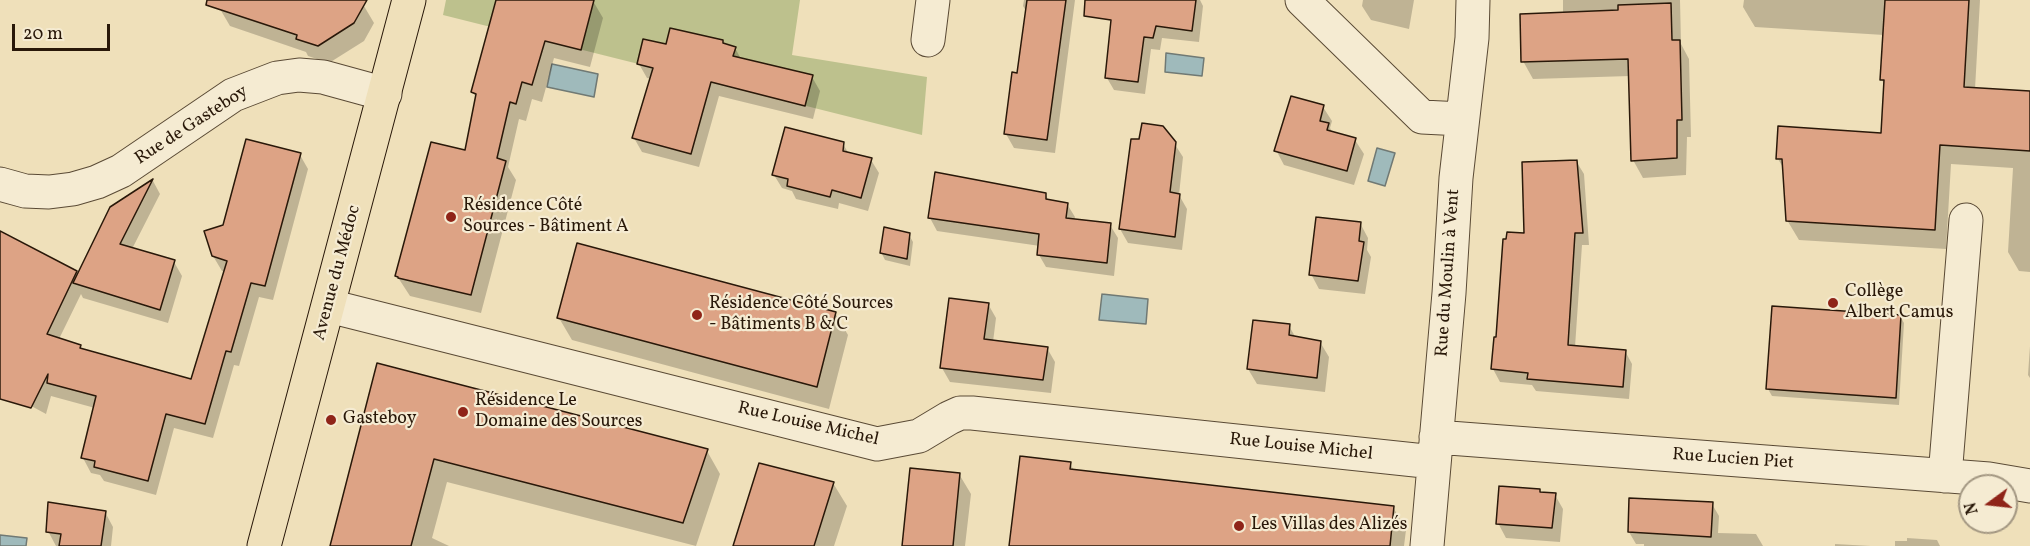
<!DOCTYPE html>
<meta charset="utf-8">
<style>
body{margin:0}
#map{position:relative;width:2030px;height:546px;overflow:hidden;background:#efe0ba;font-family:Vollkorn,serif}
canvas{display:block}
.north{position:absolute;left:1958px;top:474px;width:60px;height:60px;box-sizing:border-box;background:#f5ebd2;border:2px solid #a39782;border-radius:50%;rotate:255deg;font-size:16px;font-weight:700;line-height:24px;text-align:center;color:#291809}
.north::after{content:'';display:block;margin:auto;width:21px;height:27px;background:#8f2418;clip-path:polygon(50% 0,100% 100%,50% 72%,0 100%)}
.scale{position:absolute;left:12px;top:24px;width:98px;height:27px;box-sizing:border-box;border:3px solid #291809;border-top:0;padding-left:8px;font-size:18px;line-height:21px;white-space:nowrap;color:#291809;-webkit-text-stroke:4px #f5ebd2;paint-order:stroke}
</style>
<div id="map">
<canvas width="2030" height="546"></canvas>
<div class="north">N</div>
<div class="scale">20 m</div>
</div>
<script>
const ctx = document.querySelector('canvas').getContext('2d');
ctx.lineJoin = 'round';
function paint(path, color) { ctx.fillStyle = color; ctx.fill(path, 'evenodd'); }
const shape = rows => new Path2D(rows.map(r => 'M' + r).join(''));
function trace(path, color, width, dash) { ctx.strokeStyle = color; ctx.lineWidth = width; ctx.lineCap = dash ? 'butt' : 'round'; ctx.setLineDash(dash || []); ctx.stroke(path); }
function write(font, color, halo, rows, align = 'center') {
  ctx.font = font + ' Vollkorn,serif'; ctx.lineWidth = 4.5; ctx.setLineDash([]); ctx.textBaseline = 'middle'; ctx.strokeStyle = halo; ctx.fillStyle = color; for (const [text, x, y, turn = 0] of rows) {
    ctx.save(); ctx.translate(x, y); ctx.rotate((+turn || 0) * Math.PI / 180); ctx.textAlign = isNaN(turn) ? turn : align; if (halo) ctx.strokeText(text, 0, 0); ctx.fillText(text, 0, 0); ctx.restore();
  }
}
const green = shape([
 [446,0,800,0,792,55,927,77,922,135,443,15]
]);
const water = shape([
 [1166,53,1204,58,1202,76,1165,72,1166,53],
 [552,64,598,74,594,97,547,87,552,64],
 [1377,148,1395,153,1385,186,1368,181,1377,148],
 [1102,294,1148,299,1146,324,1099,320,1102,294],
 [0,535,27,538,26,546,0,546,0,535]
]);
const shadow = shape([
 [222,0,366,0,364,6,374,23,364,41,329,63,308,56,306,52,230,26,220,9],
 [498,0,590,0,593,1,603,18,590,67,554,58,542,102,532,99,526,121,519,119,508,167,516,180,481,313,410,296,397,276,466,152,477,99,473,92],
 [1024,0,1075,0,1055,153,1014,148,1006,134,1018,75,1026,11,1023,6],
 [1115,0,1200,0,1203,6,1199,42,1162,38,1160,50,1151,49,1145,94,1114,90,1107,78],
 [1363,0,1414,0,1409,29,1371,20,1362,6],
 [1563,0,1680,0,1681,44,1689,59,1691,137,1687,137,1686,175,1643,178,1633,160,1630,76,1533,79,1523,61,1563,14],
 [1744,0,1980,0,1975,89,2030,92,2030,272,2019,271,2008,252,2013,168,1951,164,1946,249,1799,240,1787,220,1784,169,1778,159,1882,134,1885,86,1882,80,1884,35,1755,27,1743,7],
 [667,46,735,48,741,59,812,77,820,91,813,119,719,96,699,167,642,152,634,138,651,79,647,78,639,64],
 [1323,107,1332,121,1330,128,1333,133,1355,140,1364,154,1354,185,1284,165,1276,150],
 [1174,143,1183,157,1179,195,1187,209,1182,250,1128,243,1120,229],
 [843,144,849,154,871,160,879,173,868,211,839,203,838,209,796,199,792,191,782,188,774,175],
 [300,155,308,169,273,300,259,297,239,366,234,365,213,438,174,428,156,495,104,481,100,475,91,473,83,458,95,408,51,396,46,414,0,389,0,241,76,272,78,275,111,208,153,181,160,194,132,249,174,262,182,276,168,323,83,298,81,294,59,339,80,346,82,351,192,381,226,272,222,271,213,256,224,227],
 [1576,161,1584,174,1589,245,1582,245,1575,347,1625,351,1632,364,1629,399,1536,391,1532,385,1500,382,1493,369,1526,235],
 [1045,194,1049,201,1067,204,1075,217,1074,221,1110,225,1118,238,1114,276,1046,267,1039,255,1040,246,937,231,930,218],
 [1360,223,1368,238,1367,250,1371,257,1365,294,1319,289,1311,274],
 [909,235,913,242,910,266,885,260,881,252],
 [988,304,996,318,993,342,1047,348,1055,362,1051,393,950,382,942,368],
 [835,313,848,335,829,409,572,340,559,318],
 [1900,316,1904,323,1899,405,1772,396,1768,389],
 [1289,326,1296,338,1320,342,1329,357,1325,392,1257,384,1248,369],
 [2030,346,2030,378,2028,375],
 [378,365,707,451,720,474,696,546,447,482,432,538,449,546,332,546],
 [1070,463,1074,471,1393,507,1406,530,1404,546,1011,546],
 [959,474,971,494,965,546,903,546],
 [833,483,847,506,834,546,735,546],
 [1539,491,1541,494,1555,495,1563,509,1560,542,1506,538,1498,523],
 [1712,504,1719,516,1718,533,1756,534,1763,546,1644,546,1644,544,1636,544,1629,532],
 [105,512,113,527,111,546,56,546,48,531],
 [1907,538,1937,540,1940,546,1895,546,1895,541,1907,541],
 [1835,544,1871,546,1835,546]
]);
const building = shape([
 [207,0,367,0,354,23,318,46,296,39,297,35,206,5,207,0],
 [496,0,594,0,581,50,545,41,532,85,522,82,516,104,510,102,497,158,506,161,471,295,398,278,398,277,395,276,431,142,465,150,476,94,471,92,496,0],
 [1027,0,1066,0,1047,140,1004,134,1012,72,1017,73,1027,0],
 [1085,0,1196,0,1192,31,1156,26,1153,38,1144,37,1138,82,1105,78,1111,20,1084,16,1085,0],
 [1885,0,1969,0,1964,87,2030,91,2030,151,1940,145,1935,230,1786,221,1782,159,1776,159,1778,126,1881,133,1884,80,1880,80,1885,0],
 [1671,3,1672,40,1680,40,1682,120,1677,120,1677,158,1631,161,1628,59,1521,62,1520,14,1618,10,1618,5,1671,3],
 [670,28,723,40,723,43,736,47,733,56,813,75,805,106,711,82,691,154,632,138,653,68,637,64,643,39,666,44,670,28],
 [1291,96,1324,105,1320,121,1329,123,1327,130,1356,138,1347,171,1274,151,1291,96],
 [1142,123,1163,126,1176,142,1170,192,1180,194,1175,237,1119,229,1131,139,1139,139,1142,123],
 [785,127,844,142,843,151,872,158,861,198,832,190,830,197,787,186,788,179,772,175,785,127],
 [246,139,301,153,265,286,251,283,231,352,226,351,205,424,166,414,148,481,94,467,95,461,81,458,96,396,47,383,48,374,31,408,0,399,0,231,77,271,47,334,81,345,80,348,191,379,227,261,212,256,204,231,223,225,246,139],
 [1577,160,1583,233,1575,233,1568,345,1626,350,1623,387,1527,379,1528,373,1491,369,1494,337,1496,337,1503,239,1506,239,1507,232,1524,233,1522,162,1577,160],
 [935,172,1046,193,1046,199,1068,203,1066,218,1111,223,1107,263,1037,255,1039,234,928,218,935,172],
 [153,179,120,244,175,260,160,310,73,283,110,207,153,179],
 [1316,217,1361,222,1359,241,1364,242,1358,281,1309,275,1316,217],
 [884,227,910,233,907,259,880,253,884,227],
 [577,243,836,312,817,387,557,318,577,243],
 [949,298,989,303,984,339,1048,347,1043,380,940,368,949,298],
 [1772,306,1901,315,1896,398,1766,389,1772,306],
 [1253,320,1290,324,1289,335,1321,341,1317,378,1247,369,1253,320],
 [377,363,708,449,683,523,434,459,411,546,330,546,377,363],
 [1020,456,1071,462,1070,469,1394,506,1390,546,1009,546,1020,456],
 [759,463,834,482,814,546,733,546,759,463],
 [910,468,960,473,953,546,902,546,910,468],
 [1499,486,1540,489,1540,492,1556,493,1552,528,1496,524,1499,486],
 [1629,498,1713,502,1711,537,1628,532,1629,498],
 [48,502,106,511,101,546,59,546,61,534,46,532,48,502]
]);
const minor = shape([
 [1302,0,1422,117,1462,119],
 [928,40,933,0],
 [0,184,25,191,49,192,73,189,97,182,121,171,233,95,277,78,299,75,323,77,385,94],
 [329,306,877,444,919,436,949,418,960,413,972,413,1434,462],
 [1436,437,1989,479,2030,486],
 [1945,476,1966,220],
 [1427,546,1449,293,1456,178,1472,38,1473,0]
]);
const major = shape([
 [264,546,409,0]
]);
const markers = [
 [451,217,6,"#8f2418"],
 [1833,303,6,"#8f2418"],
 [697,315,6,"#8f2418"],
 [463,412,6,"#8f2418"],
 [331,420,6,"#8f2418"],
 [1239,526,6,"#8f2418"]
];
const streetNames = [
 ["Rue de Gasteboy",192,126,-33],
 ["Avenue du Médoc",338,273,-75],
 ["Rue du Moulin à Vent",1449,273,-86],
 ["Rue Louise Michel",808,425,13],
 ["Rue Louise Michel",1301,448,6],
 ["Rue Lucien Piet",1733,460,4]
];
const poiNames = [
 ["Résidence Côté",463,207],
 ["Sources - Bâtiment A",463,228],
 ["Collège",1845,293],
 ["Albert Camus",1845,314],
 ["Résidence Côté Sources",709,305],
 ["- Bâtiments B & C",709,326],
 ["Résidence Le",475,402],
 ["Domaine des Sources",475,423],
 ["Gasteboy",343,420],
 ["Les Villas des Alizés",1251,526]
];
paint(green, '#bdc18d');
paint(water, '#9fbabb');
trace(water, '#707974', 1.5);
paint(shadow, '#0003');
paint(building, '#dda385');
trace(building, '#291809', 1.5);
trace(minor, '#5a4a35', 35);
trace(major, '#291809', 35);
trace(minor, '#f5ebd2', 33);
trace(major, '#efe0ba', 33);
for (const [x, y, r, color] of markers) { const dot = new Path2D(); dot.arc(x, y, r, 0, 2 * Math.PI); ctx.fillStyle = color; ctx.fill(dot); trace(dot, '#f5ebd2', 2); }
write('18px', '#291809', '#f5ebd2', streetNames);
write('18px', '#291809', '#f5ebd2', poiNames, 'left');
</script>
